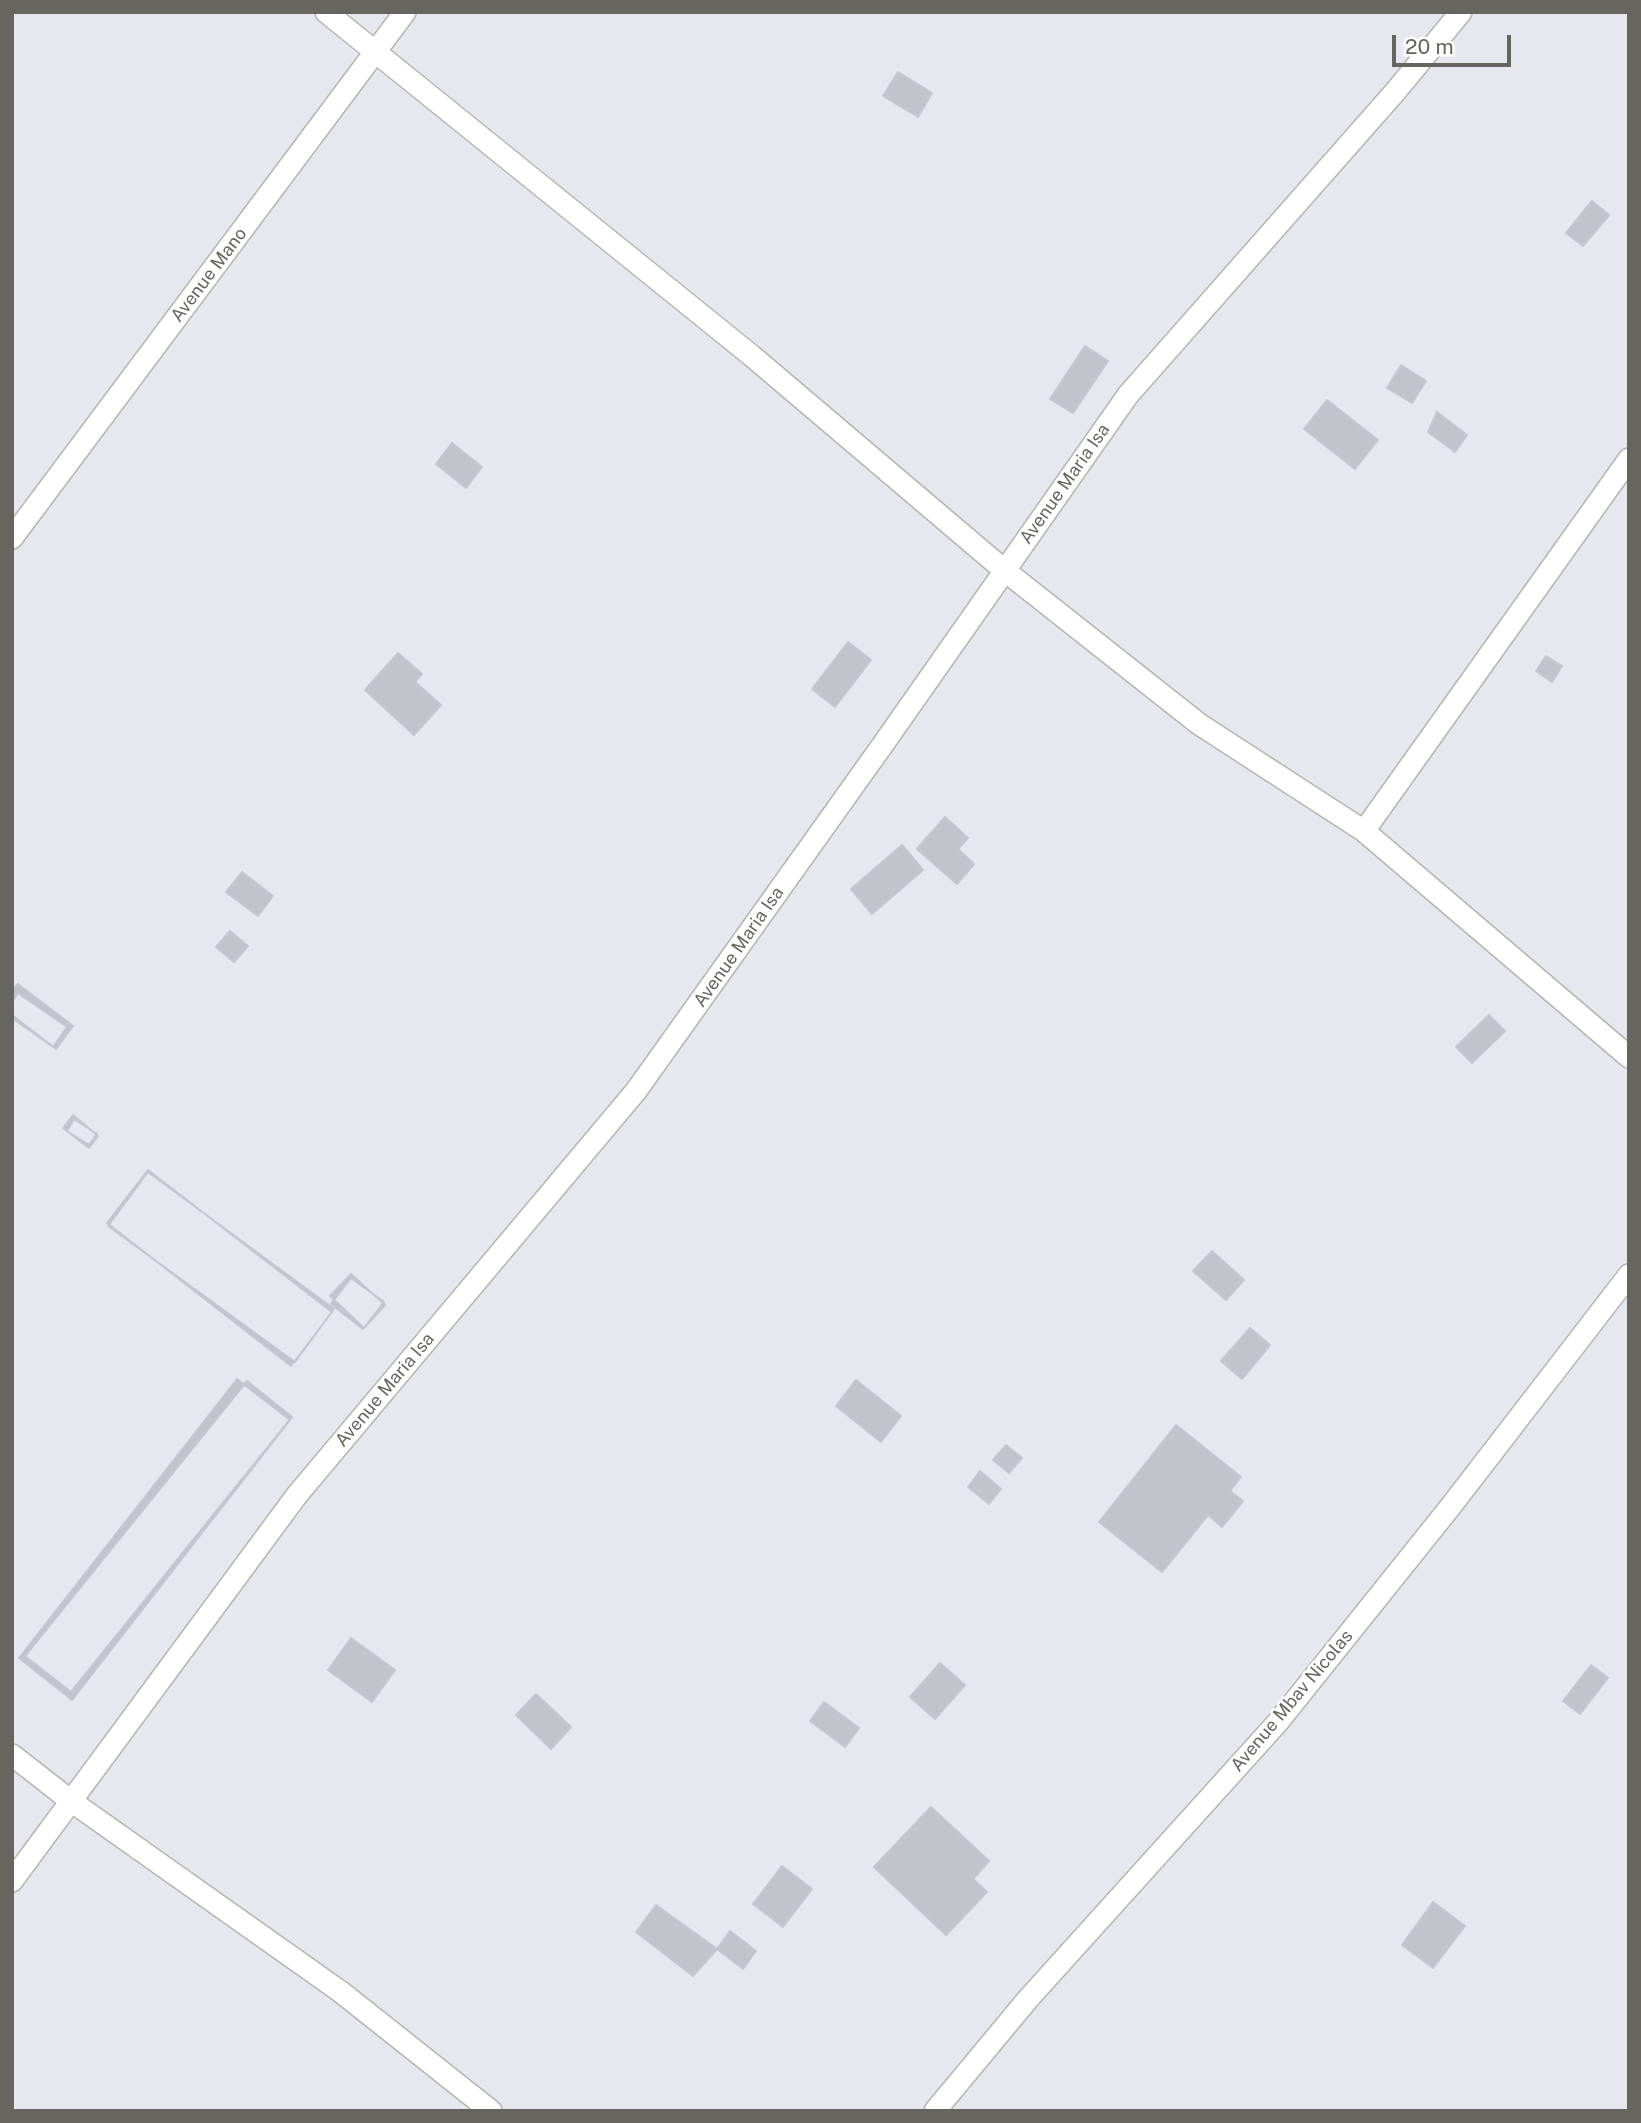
<!DOCTYPE html>
<style>
body{margin:0}
#map{position:relative;width:1641px;height:2123px;overflow:hidden;background:#e7e7f0;font-family:"Public Sans",sans-serif}
canvas{display:block}
.frame{position:absolute;inset:0;border:14px solid #66655e;pointer-events:none}
.scale{position:absolute;left:1392px;top:35px;width:119px;height:32px;box-sizing:border-box;border:4px solid #66655e;border-top:0;padding-left:9px;font-size:21px;line-height:24px;white-space:nowrap;color:#66655e;-webkit-text-stroke:5px #fff;paint-order:stroke}
</style>
<div id="map">
<canvas width="1641" height="2123"></canvas>
<div class="frame"></div>
<div class="scale">20 m</div>
</div>
<script>
const ctx = document.querySelector('canvas').getContext('2d');
ctx.lineJoin = 'round';
function paint(path, color) { ctx.fillStyle = color; ctx.fill(path, 'evenodd'); }
const shape = rows => new Path2D(rows.map(r => 'M' + r).join(''));
function trace(path, color, width, dash) { ctx.strokeStyle = color; ctx.lineWidth = width; ctx.lineCap = dash ? 'butt' : 'round'; ctx.setLineDash(dash || []); ctx.stroke(path); }
function write(font, color, halo, rows, align = 'center') {
  ctx.font = font + ' "Public Sans",sans-serif'; ctx.lineWidth = 5; ctx.setLineDash([]); ctx.textBaseline = 'middle'; ctx.strokeStyle = halo; ctx.fillStyle = color; for (const [text, x, y, turn = 0] of rows) {
    ctx.save(); ctx.translate(x, y); ctx.rotate((+turn || 0) * Math.PI / 180); ctx.textAlign = isNaN(turn) ? turn : align; if (halo) ctx.strokeText(text, 0, 0); ctx.fillText(text, 0, 0); ctx.restore();
  }
}
const building = shape([
 [898,72,932,93,918,117,883,96,898,72],
 [1592,201,1609,215,1583,246,1566,233,1592,201],
 [1085,346,1108,361,1073,413,1050,399,1085,346],
 [1401,365,1426,381,1412,403,1387,388,1401,365],
 [1327,400,1378,440,1355,469,1304,429,1327,400],
 [1437,412,1467,435,1455,452,1428,432,1437,412],
 [452,443,482,467,466,488,436,464,452,443],
 [848,642,871,660,835,707,812,689,848,642],
 [398,653,422,674,415,682,441,705,414,735,365,690,398,653],
 [1546,656,1562,666,1552,682,1536,671,1546,656],
 [945,817,968,838,958,849,974,864,957,884,917,849,945,817],
 [902,845,923,870,872,914,851,889,902,845],
 [242,872,273,896,258,916,226,892,242,872],
 [230,931,248,946,234,962,216,947,230,931],
 [18,984,73,1026,56,1049,12,1015,12,991,18,984],
 [18,993,67,1027,53,1047,12,1018,12,1002,18,993],
 [1489,1015,1505,1031,1472,1063,1456,1047,1489,1015],
 [73,1115,98,1136,89,1148,63,1128,73,1115],
 [74,1119,97,1134,89,1145,67,1131,74,1119],
 [148,1170,332,1312,291,1366,107,1223,148,1170],
 [148,1172,334,1309,295,1362,108,1226,148,1172],
 [1212,1251,1244,1280,1226,1300,1193,1271,1212,1251],
 [351,1274,385,1305,364,1328,330,1296,351,1274],
 [351,1278,384,1302,363,1329,331,1304,351,1278],
 [1250,1328,1270,1345,1242,1379,1221,1361,1250,1328],
 [237,1379,290,1420,72,1700,19,1658,237,1379],
 [856,1380,901,1416,881,1442,836,1406,856,1380],
 [247,1381,292,1417,71,1692,25,1656,247,1381],
 [1176,1425,1241,1477,1230,1491,1243,1501,1222,1527,1208,1515,1162,1572,1099,1522,1176,1425],
 [1006,1445,1022,1458,1009,1473,993,1460,1006,1445],
 [980,1471,1001,1489,989,1504,968,1487,980,1471],
 [351,1638,395,1670,372,1702,328,1670,351,1638],
 [940,1663,965,1685,935,1719,910,1697,940,1663],
 [1591,1665,1608,1678,1580,1714,1563,1701,1591,1665],
 [536,1694,571,1727,551,1749,516,1715,536,1694],
 [824,1702,859,1728,845,1747,810,1721,824,1702],
 [931,1807,989,1861,973,1879,987,1892,946,1935,874,1867,931,1807],
 [782,1866,812,1889,783,1927,753,1904,782,1866],
 [1433,1902,1465,1926,1433,1968,1402,1945,1433,1902],
 [656,1905,717,1949,693,1976,636,1932,656,1905],
 [730,1931,756,1951,743,1969,717,1949,730,1931]
]);
const minor = shape([
 [326,12,752,356,1004,570,1199,724,1364,831,1629,1057],
 [12,538,405,12],
 [1364,831,1629,459],
 [12,1755,71,1801,341,1992,491,2111],
 [12,1881,297,1495,636,1091,884,743,1128,395,1395,92,1461,12],
 [935,2111,1028,1999,1278,1722,1451,1506,1629,1275]
]);
const streetNames = [
 ["Avenue Mano",209,275,-53],
 ["Avenue Maria Isa",1065,484,-55],
 ["Avenue Maria Isa",739,947,-55],
 ["Avenue Maria Isa",385,1390,-50],
 ["Avenue Mbav Nicolas",1292,1701,-50]
];
paint(building, '#c3c4cb');
trace(building, '#c5c6d4', 2);
trace(minor, '#b6b5af', 24);
trace(minor, '#fff', 21);
write('18px', '#66655e', '#fff', streetNames);
</script>
